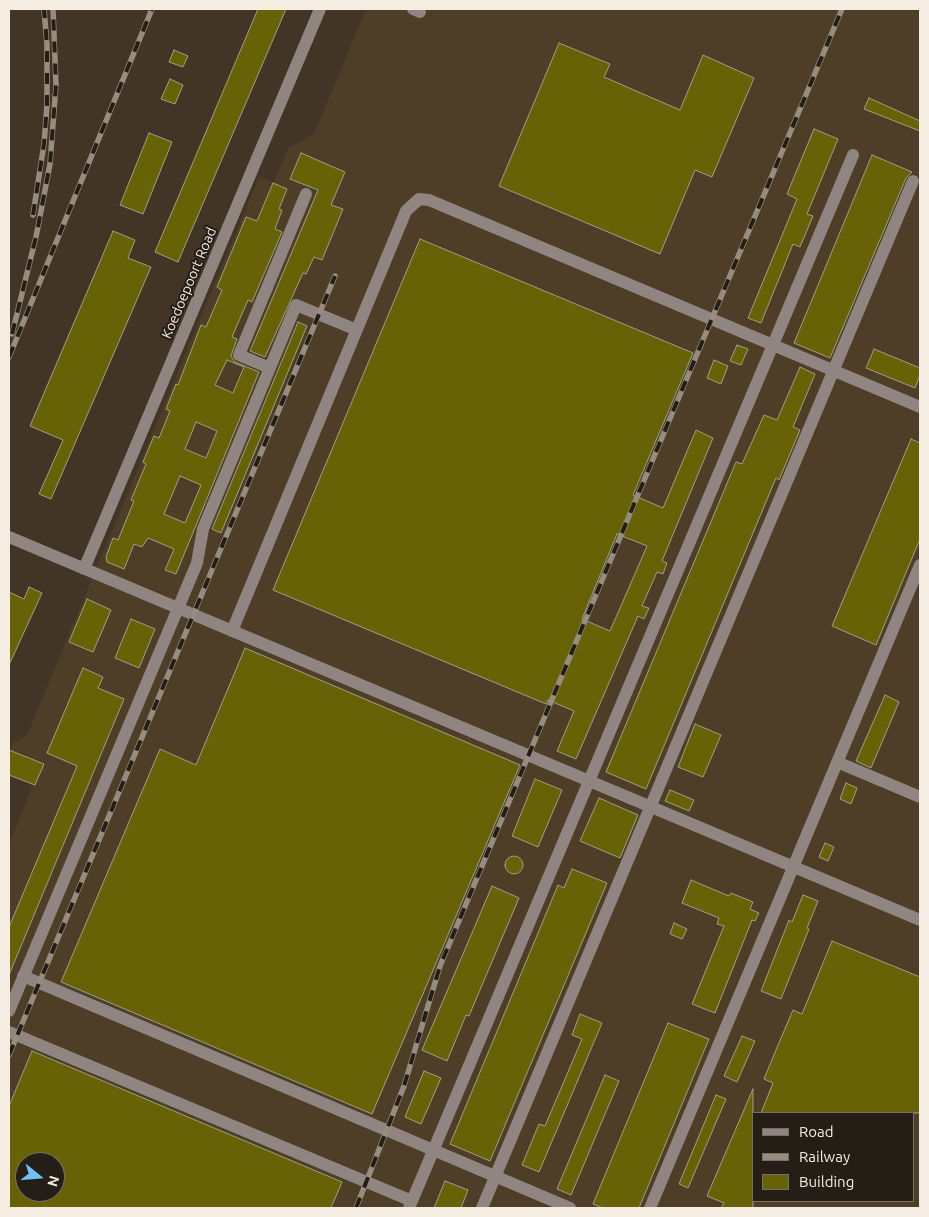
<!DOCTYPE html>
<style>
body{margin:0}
#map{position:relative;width:929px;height:1217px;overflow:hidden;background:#423525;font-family:Ubuntu,sans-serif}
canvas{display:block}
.frame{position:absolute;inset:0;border:10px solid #f5ece2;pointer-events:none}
.legend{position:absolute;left:752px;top:1112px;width:162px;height:90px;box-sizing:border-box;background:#241e17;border:1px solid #787068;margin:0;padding:6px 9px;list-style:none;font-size:15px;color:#f5ece2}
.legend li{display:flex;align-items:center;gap:10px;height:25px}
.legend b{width:25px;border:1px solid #787068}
.north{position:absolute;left:15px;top:1152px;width:50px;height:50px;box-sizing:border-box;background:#241e17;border:1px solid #787068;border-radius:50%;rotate:107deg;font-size:14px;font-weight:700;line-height:20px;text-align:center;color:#f5ece2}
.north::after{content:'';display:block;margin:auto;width:18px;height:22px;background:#6dc2f3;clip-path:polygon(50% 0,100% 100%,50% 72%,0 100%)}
</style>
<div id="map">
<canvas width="929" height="1217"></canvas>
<div class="frame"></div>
<ul class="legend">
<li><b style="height:6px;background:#908581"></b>Road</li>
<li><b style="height:6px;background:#978c7e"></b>Railway</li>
<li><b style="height:14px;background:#676205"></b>Building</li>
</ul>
<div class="north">N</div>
</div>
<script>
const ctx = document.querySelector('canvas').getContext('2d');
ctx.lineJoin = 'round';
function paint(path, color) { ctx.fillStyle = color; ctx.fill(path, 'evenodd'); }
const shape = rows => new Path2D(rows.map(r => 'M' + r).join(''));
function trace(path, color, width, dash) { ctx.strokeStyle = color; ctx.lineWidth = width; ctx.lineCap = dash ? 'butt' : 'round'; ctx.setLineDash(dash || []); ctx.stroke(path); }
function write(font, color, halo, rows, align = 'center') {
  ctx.font = font + ' Ubuntu,sans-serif'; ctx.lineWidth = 4; ctx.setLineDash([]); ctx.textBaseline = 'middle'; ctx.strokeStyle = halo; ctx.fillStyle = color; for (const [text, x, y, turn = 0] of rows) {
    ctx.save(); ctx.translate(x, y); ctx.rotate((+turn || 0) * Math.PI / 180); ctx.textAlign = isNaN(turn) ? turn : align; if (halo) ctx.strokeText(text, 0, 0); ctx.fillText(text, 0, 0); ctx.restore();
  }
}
const built = shape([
 [366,9,920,9,920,1208,9,1208,9,843,33,785,9,775,9,753,13,743,27,735,259,177,273,183,288,148,314,134],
 [753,1113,913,1113,913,1201,753,1201],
 [25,1162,55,1162,55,1192,25,1192]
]);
const building = shape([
 [258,9,286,9,178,262,155,252,258,9],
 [559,43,610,64,604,77,680,110,703,55,754,78,712,177,695,170,660,254,499,186,559,43],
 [174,50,188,56,183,67,169,62,174,50],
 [170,79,183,85,175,104,161,99,170,79],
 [869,98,920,121,920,131,864,109,869,98],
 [814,129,838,139,807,214,813,216,800,247,793,244,761,323,748,318,797,199,787,194,814,129],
 [149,133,172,142,143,214,120,205,149,133],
 [301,153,345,172,331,205,343,209,322,260,314,257,306,274,303,273,265,357,250,351,318,190,290,179,301,153],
 [872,155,912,172,906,178,830,358,794,343,872,155],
 [273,183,287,189,279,209,282,210,275,229,282,232,252,302,248,300,232,337,237,339,231,356,235,362,259,372,176,574,165,570,174,549,148,538,142,547,134,544,124,569,107,562,106,557,113,538,118,540,134,501,131,500,146,464,143,462,154,436,159,438,170,411,166,409,176,384,178,385,201,325,206,327,222,290,217,287,246,217,257,221,273,183],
 [227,360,244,367,233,393,215,385,227,360],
 [196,422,217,431,206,458,185,449,196,422],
 [180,476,201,485,185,523,164,514,180,476],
 [113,231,135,240,128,258,151,267,51,499,39,494,63,440,30,426,113,231],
 [420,239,693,353,633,495,663,508,696,430,713,438,662,561,667,563,663,574,657,572,642,606,649,608,644,619,638,616,576,759,557,751,574,711,548,700,546,704,273,590,420,239],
 [617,534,647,546,610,631,582,619,617,534],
 [298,322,307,326,221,533,212,529,298,322],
 [737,345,748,349,741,365,730,361,737,345],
 [874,349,920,368,920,375,915,388,866,368,874,349],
 [714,360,728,366,721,384,707,378,714,360],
 [800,367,815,374,793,427,800,430,779,480,776,478,646,789,606,772,736,462,742,464,764,415,777,420,800,367],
 [911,439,920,443,920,539,876,645,832,626,911,439],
 [29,587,42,593,9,665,9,592,24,599,29,587],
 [87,599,111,610,93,652,69,642,87,599],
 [131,619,155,629,139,668,115,658,131,619],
 [245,648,520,765,372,1114,61,982,160,749,196,765,245,648],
 [83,668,103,677,98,688,124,699,9,975,9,927,77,766,47,753,83,668],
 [885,695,899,702,871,768,856,761,885,695],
 [695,724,721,735,703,777,678,767,695,724],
 [9,750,44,764,35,785,9,775,9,750],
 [535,779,562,790,538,847,512,836,535,779],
 [846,783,857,788,851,804,840,799,846,783],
 [670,790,694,800,689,811,665,801,670,790],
 [599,798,638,815,620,858,580,841,599,798],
 [825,843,834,847,828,861,819,857,825,843],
 '505 865a9 9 0 1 1 18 0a9 9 0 1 1-18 0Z',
 [572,869,607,883,490,1161,450,1144,558,885,564,888,572,869],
 [691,880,729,896,731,893,753,902,750,909,759,913,755,921,752,920,715,1013,692,1004,724,926,717,924,719,918,682,903,691,880],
 [492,886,519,898,469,1016,466,1015,447,1061,422,1050,492,886],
 [803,895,818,901,807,928,809,929,781,999,761,991,789,920,792,922,803,895],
 [674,923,687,929,682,939,670,934,674,923],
 [832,941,920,977,920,1113,761,1113,773,1083,764,1079,778,1045,793,1010,802,1014,832,941],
 [580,1014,602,1023,539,1172,522,1165,539,1124,545,1126,582,1039,572,1035,580,1014],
 [668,1023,709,1039,639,1208,603,1208,593,1204,668,1023],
 [742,1036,755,1041,737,1082,724,1076,742,1036],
 [32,1051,342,1182,331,1208,9,1208,9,1106,32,1051],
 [25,1162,55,1162,55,1192,25,1192,25,1162],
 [424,1071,441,1078,421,1124,405,1117,424,1071],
 [605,1075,619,1081,571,1195,557,1189,605,1075],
 [753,1089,753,1208,721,1208,724,1203,707,1196,753,1089],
 [716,1095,726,1099,688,1188,679,1184,716,1095],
 [445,1181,468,1190,461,1208,434,1208,445,1181]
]);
const minor = shape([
 [413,9,420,12],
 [270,368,239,355,306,194],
 [9,537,920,920],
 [84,569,320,9],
 [232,631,406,211,419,199,429,200,920,407],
 [837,762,920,797],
 [23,976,570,1208],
 [9,1011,197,563,203,529,296,305,357,330],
 [9,1032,412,1201],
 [409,1208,853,155],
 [482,1208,913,181],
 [650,1208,920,565]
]);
const rail = shape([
 [33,215,44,144,47,105,47,45,44,9],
 [12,334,36,237,50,164,56,85,53,9],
 [9,357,152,9],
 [9,1055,335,276],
 [356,1208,404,1086,440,966,842,9]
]);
const streetNames = [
 ["Koedoepoort Road",189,283,-67]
];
paint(built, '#4e3d27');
paint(building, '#676205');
trace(building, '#a0a089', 1);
trace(minor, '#908581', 12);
trace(rail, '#978c7e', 5.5);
trace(rail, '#241e17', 4, [11]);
write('14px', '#f5ece2', '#241e17', streetNames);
</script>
